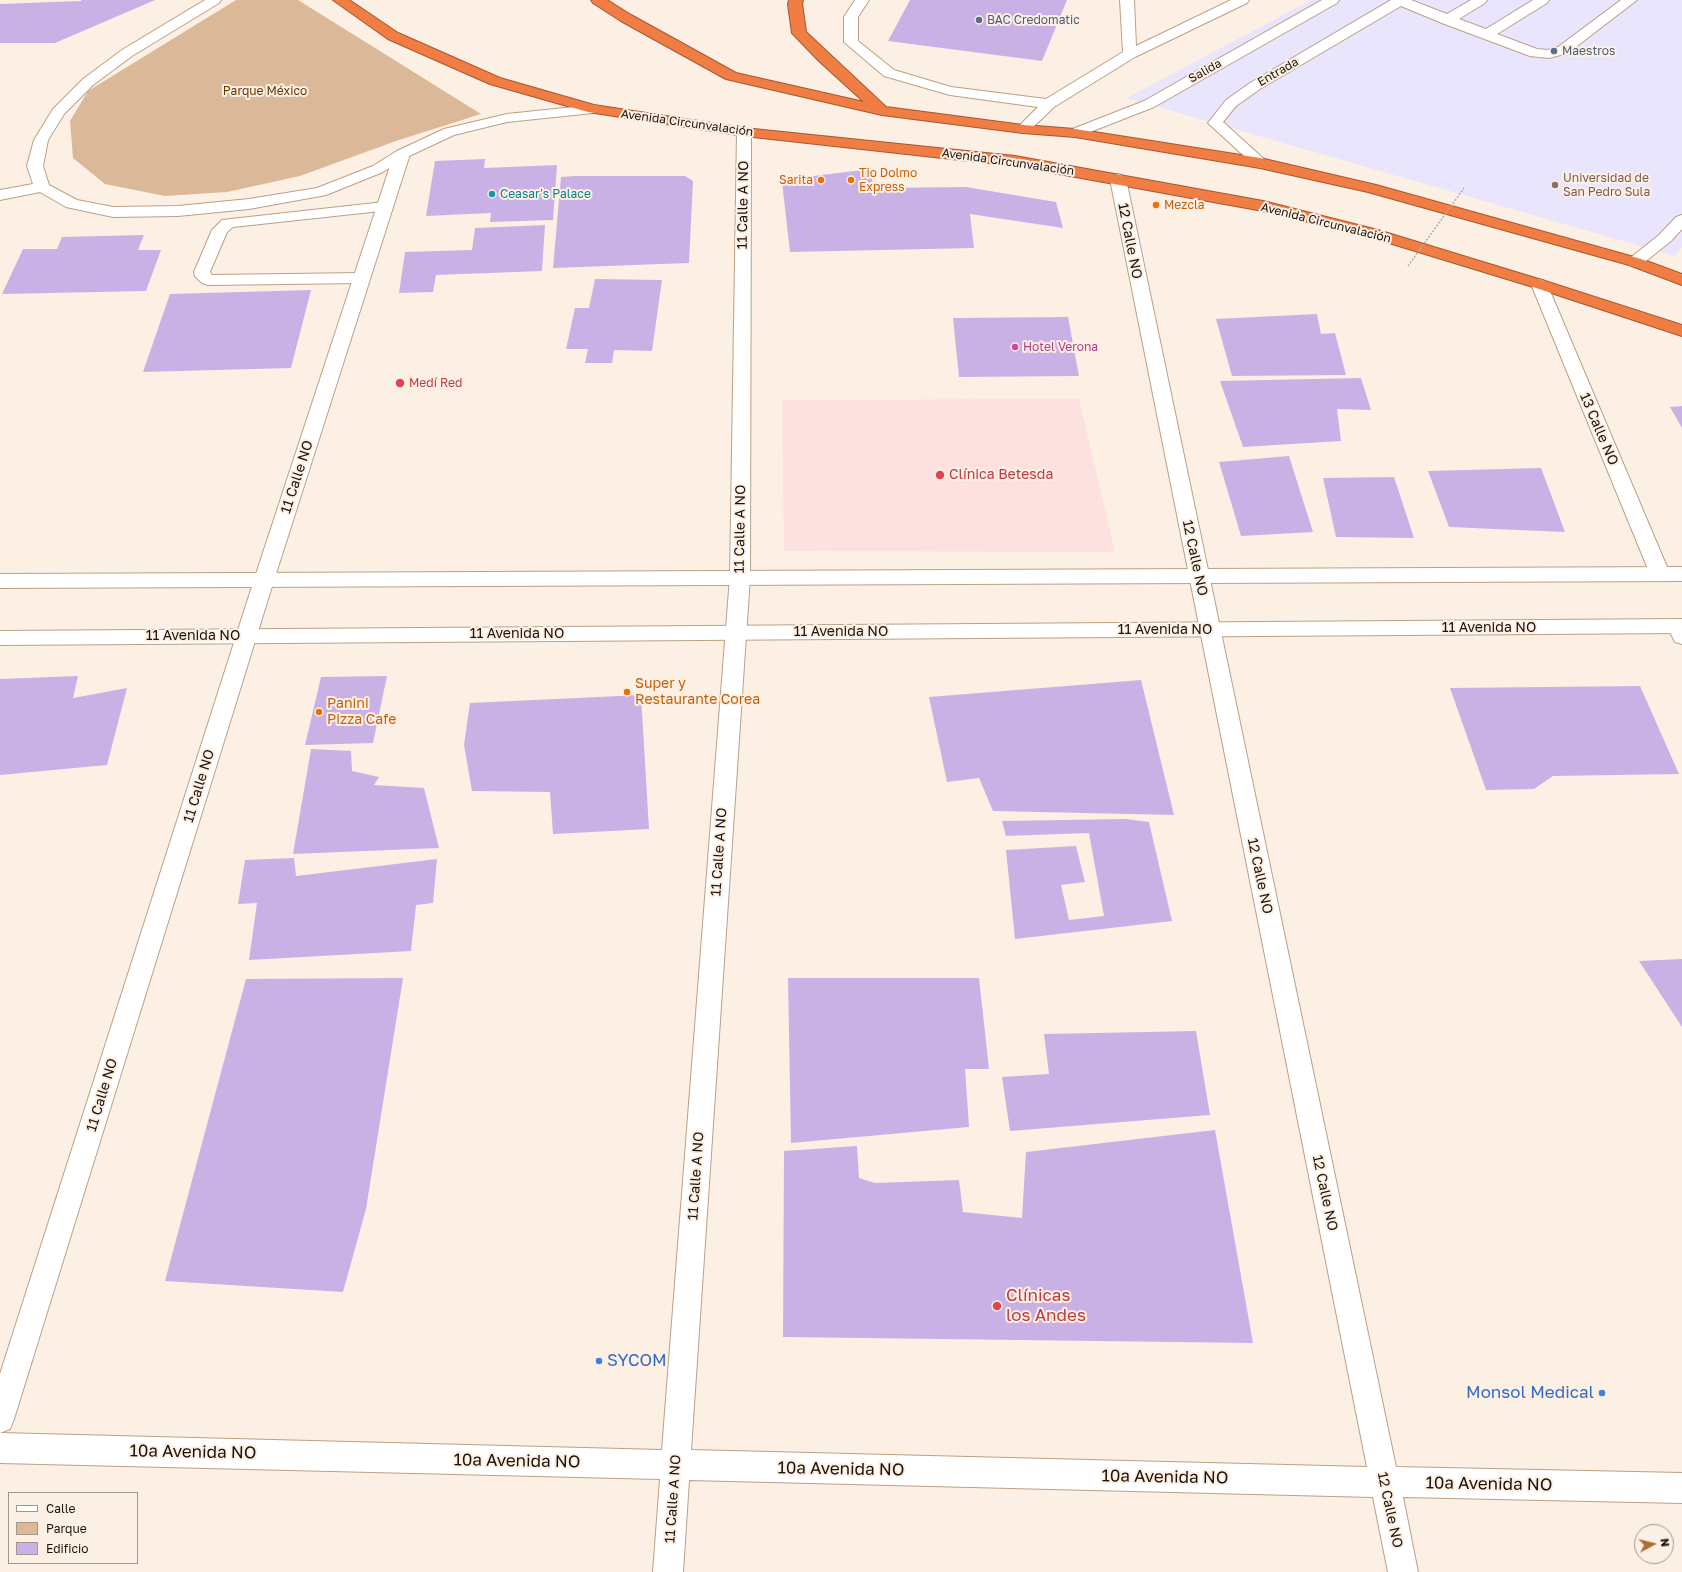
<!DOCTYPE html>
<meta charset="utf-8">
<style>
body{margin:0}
#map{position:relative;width:1682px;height:1572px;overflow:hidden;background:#fcf0e5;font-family:"Golos Text",sans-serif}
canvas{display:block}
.legend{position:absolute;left:8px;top:1492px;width:130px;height:72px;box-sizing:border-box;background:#fcf0e5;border:1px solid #a3988d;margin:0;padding:5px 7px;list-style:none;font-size:12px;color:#1d1309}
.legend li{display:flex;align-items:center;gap:8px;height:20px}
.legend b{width:20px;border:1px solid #a3988d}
.north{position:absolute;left:1634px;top:1524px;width:40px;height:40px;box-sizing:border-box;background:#fcf0e5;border:1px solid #a3988d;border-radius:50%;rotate:83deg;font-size:11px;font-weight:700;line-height:16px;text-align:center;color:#1d1309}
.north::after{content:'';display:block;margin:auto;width:14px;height:18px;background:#ad6e35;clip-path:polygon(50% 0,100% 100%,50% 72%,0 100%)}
</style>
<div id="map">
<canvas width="1682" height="1572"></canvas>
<ul class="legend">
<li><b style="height:5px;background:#fff"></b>Calle</li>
<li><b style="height:11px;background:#dbb998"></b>Parque</li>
<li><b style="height:11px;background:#cab1e5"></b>Edificio</li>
</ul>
<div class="north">N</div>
</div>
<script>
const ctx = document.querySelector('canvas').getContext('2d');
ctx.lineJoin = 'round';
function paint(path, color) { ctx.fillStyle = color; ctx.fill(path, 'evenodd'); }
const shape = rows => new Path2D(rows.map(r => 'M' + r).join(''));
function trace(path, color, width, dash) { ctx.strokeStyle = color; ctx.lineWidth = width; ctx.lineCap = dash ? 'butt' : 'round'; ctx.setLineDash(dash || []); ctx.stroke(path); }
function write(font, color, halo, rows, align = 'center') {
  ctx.font = font + ' "Golos Text",sans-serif'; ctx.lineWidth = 4; ctx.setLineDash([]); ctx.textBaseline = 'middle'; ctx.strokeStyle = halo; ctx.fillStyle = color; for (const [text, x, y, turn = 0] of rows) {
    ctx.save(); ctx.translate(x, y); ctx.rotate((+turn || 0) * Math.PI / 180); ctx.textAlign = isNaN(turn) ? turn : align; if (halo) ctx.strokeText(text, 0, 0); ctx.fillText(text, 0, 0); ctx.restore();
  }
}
const education = shape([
 [1311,0,1682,0,1682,247,1675,256,1127,98]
]);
const medical = shape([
 [1079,399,1115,552,784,551,782,400]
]);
const green = shape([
 [236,0,298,0,481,114,396,141,300,176,227,192,165,196,105,184,73,158,70,121,88,91]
]);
const building = shape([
 [81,0,155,0,55,43,0,43,0,4,81,1],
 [910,0,1067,0,1042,61,888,41],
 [485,159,484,168,557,165,553,220,490,222,491,213,426,216,435,161],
 [871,169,873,188,966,187,1056,202,1063,228,970,214,974,248,790,252,782,182,813,176],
 [574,176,685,176,693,181,689,263,553,268,561,177],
 [545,225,542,271,436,275,433,292,399,293,405,252,472,250,475,228],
 [144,235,138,250,161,250,146,291,2,294,23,249,57,249,62,237],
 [595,279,662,280,652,351,614,350,612,363,585,363,588,349,566,349,575,308,589,308],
 [311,290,291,368,143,372,170,294],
 [1317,314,1321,334,1335,333,1346,375,1232,376,1216,319],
 [1068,317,1079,376,959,377,953,318],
 [1361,378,1371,410,1337,409,1341,441,1243,447,1220,381],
 [1682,406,1682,428,1670,407],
 [1289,456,1313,532,1241,536,1219,462],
 [1541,468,1565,532,1449,527,1428,471],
 [1394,477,1414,538,1336,537,1323,478],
 [78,676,73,698,127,688,107,765,0,775,0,679],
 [387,676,373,743,305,745,321,677],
 [1141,680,1174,815,993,811,979,778,947,782,929,697],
 [1640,686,1679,774,1553,776,1534,789,1486,790,1450,688],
 [641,695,649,829,553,834,550,792,472,791,464,745,470,703],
 [311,749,351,751,352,771,379,777,374,785,424,788,439,848,293,854],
 [1125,819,1149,822,1172,921,1015,939,1006,850,1076,846,1085,882,1061,885,1069,920,1104,916,1089,833,1006,836,1002,821],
 [294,858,296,876,437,859,433,903,416,905,411,951,249,960,257,903,238,904,245,860],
 [1682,959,1682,1027,1639,961],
 [403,978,366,1209,343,1292,165,1281,246,979],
 [788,978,979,978,989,1069,965,1069,969,1127,791,1143],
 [1196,1031,1210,1115,1010,1131,1002,1077,1049,1074,1044,1034],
 [1215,1130,1253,1343,783,1337,784,1151,857,1146,859,1178,875,1183,959,1180,963,1212,1022,1218,1026,1152]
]);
const lane = shape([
 [855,0,869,0,858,17,858,41,894,70,951,87,1046,99,1123,52,1120,0,1134,0,1136,46,1231,0,1249,0,1247,3,1135,57,1054,107,1028,132,1023,133,1018,132,1016,129,1038,107,950,95,884,76,844,42,844,17,855,0],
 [1322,0,1339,0,1337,3,1154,107,1080,136,1075,137,1070,136,1068,133,1070,130,1144,101,1322,0],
 [1391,0,1411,0,1447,14,1471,0,1487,0,1485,3,1459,19,1486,29,1533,0,1549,0,1547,3,1497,34,1537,49,1548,50,1558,47,1621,0,1637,0,1568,53,1549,58,1530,56,1442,23,1401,6,1260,89,1236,106,1223,122,1265,160,1268,163,1265,166,1260,168,1255,166,1208,123,1226,100,1250,83,1391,0],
 [384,202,390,204,392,207,390,210,233,227,227,232,210,272,212,275,362,273,368,275,370,278,368,281,362,283,208,285,202,283,195,276,194,272,212,230,222,220,384,202],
 [1682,215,1682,229,1671,241,1641,265,1635,267,1629,265,1627,262,1629,259,1659,235,1676,217,1682,215]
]);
const street = shape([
 [744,128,749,129,751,132,750,577,691,1450,1367,1467,1110,179,1113,176,1118,174,1123,176,1126,179,1396,1467,1682,1473,1682,1503,1403,1497,1418,1572,1388,1572,1373,1497,689,1480,683,1572,653,1572,660,1479,0,1463,0,1374,254,580,394,154,397,151,402,149,407,151,410,154,274,580,14,1419,10,1429,0,1433,662,1450,730,577,737,132,739,129,744,128],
 [1539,279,1545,281,1547,284,1670,574,1667,579,1660,581,1653,579,1650,574,1531,284,1533,281,1539,279],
 [1677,619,1682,620,1682,644,1675,642,1667,626,1670,621,1677,619]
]);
const secondary = shape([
 [205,0,221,0,219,3,132,56,93,85,64,114,48,140,43,166,49,185,77,200,113,207,178,206,249,199,317,188,373,166,397,151,444,129,507,114,593,105,598,106,600,109,598,112,593,113,507,122,454,135,407,157,383,172,326,195,249,209,178,216,113,217,66,207,40,192,0,200,0,190,33,184,27,166,34,140,53,109,83,79,122,50,205,0],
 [1682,567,1682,581,0,588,0,574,1682,567],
 [1682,619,1682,633,0,645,0,631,1682,619]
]);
const highway = shape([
 [333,0,349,0,398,33,500,78,594,105,744,128,1015,156,1263,201,1378,230,1545,281,1682,325,1682,336,1533,287,1366,236,1263,211,1015,166,744,136,588,112,490,84,388,39,333,0],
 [591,0,607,0,631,15,736,73,864,102,819,61,792,33,788,4,789,0,803,0,802,4,806,32,886,107,1023,125,1075,129,1260,158,1376,185,1641,259,1682,274,1682,285,1629,265,1368,192,1260,168,1075,137,1023,133,882,115,726,79,621,21,593,3,591,0]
]);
const pathBridge = shape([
 [1408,266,1464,188]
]);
const markers = [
 [979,20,4,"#5c6f8a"],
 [1554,51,4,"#5c6f8a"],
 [821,180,4,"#e8710a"],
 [851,180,4,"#e8710a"],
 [1555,185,4,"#8d6e63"],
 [492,194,4,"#0f9aa8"],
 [1156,205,4,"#e8710a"],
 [1015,347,4,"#d1479c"],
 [400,383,5,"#e0444e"],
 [940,475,5,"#e0444e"],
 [627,692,4,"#e8710a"],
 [319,712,4,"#e8710a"],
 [997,1306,5,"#e0444e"],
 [599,1361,4,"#3f7fe0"],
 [1602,1393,4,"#3f7fe0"]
];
const farServicenames = [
 ["BAC Credomatic",987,20],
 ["Maestros",1562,51]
];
const farStreetnames = [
 ["Salida",1205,71,-29],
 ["Entrada",1278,72,-30],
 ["Avenida Circunvalación",687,123,8],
 ["Avenida Circunvalación",1008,162,8],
 ["Avenida Circunvalación",1326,223,14]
];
const farParknames = [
 ["Parque México",265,91]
];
const farFoodnames = [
 ["Tio Dolmo",859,173],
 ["Express",859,187],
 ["Sarita",813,180,"right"],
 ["Mezcla",1164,205]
];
const farEducationnames = [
 ["Universidad de",1563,178],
 ["San Pedro Sula",1563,192]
];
const farCulturenames = [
 ["Ceasar's Palace",500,194]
];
const farHotelnames = [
 ["Hotel Verona",1023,347]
];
const farHealthnames = [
 ["Medí Red",409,383]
];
const streetNames = [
 ["11 Calle A NO",743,205,-89],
 ["12 Calle NO",1130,241,79],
 ["13 Calle NO",1599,429,67],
 ["11 Calle NO",297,477,-72],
 ["11 Calle A NO",740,529,-89],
 ["12 Calle NO",1195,558,78],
 ["11 Avenida NO",1489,628],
 ["11 Avenida NO",1165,630],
 ["11 Avenida NO",841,632],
 ["11 Avenida NO",517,634],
 ["11 Avenida NO",193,636],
 ["11 Calle NO",199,786,-73],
 ["11 Calle A NO",719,852,-86],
 ["12 Calle NO",1260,876,78],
 ["11 Calle NO",102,1095,-73],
 ["11 Calle A NO",696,1176,-86],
 ["12 Calle NO",1325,1193,78],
 ["11 Calle A NO",673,1499,-86],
 ["12 Calle NO",1390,1510,78]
];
const healthNames = [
 ["Clínica Betesda",949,475]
];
const foodNames = [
 ["Super y",635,684],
 ["Restaurante Corea",635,700],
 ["Panini",327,704],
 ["Pizza Cafe",327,720]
];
const nearHealthnames = [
 ["Clínicas",1006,1296],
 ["los Andes",1006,1316]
];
const nearShopnames = [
 ["SYCOM",607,1361],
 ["Monsol Medical",1594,1393,"right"]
];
const nearStreetnames = [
 ["10a Avenida NO",193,1452,1],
 ["10a Avenida NO",517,1461,1],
 ["10a Avenida NO",841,1469,1],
 ["10a Avenida NO",1165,1477,1],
 ["10a Avenida NO",1489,1484,1]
];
paint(education, '#e8e5fc');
paint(medical, '#fce1e0');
paint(green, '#dbb998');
paint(building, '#cab1e5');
trace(lane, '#bba085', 2);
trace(street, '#bba085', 2);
trace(secondary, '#bba085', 2);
trace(highway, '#a6582f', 2);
paint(lane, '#fff');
paint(street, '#fff');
paint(secondary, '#fff');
paint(highway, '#f07d43');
trace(pathBridge, '#b7aca1', 1.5, [2, 1.5]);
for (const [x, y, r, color] of markers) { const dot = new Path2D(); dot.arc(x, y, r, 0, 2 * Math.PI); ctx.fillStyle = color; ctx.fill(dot); trace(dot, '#fcf0e5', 1.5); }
write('12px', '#4e5e75', '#fcf0e5', farServicenames, 'left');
write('12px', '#1d1309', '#fcf0e5', farStreetnames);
write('12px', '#613800', '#fcf0e5', farParknames);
write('12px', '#c56008', '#fcf0e5', farFoodnames, 'left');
write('12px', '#785e54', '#fcf0e5', farEducationnames, 'left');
write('12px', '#0d838f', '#fcf0e5', farCulturenames, 'left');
write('12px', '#b23c85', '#fcf0e5', farHotelnames, 'left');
write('12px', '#be3a42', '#fcf0e5', farHealthnames, 'left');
write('14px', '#1d1309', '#fcf0e5', streetNames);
write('14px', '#be3a42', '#fcf0e5', healthNames, 'left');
write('14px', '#c56008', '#fcf0e5', foodNames, 'left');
write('17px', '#be3a42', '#fcf0e5', nearHealthnames, 'left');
write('17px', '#366cbe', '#fcf0e5', nearShopnames, 'left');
write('17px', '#1d1309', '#fcf0e5', nearStreetnames);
</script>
